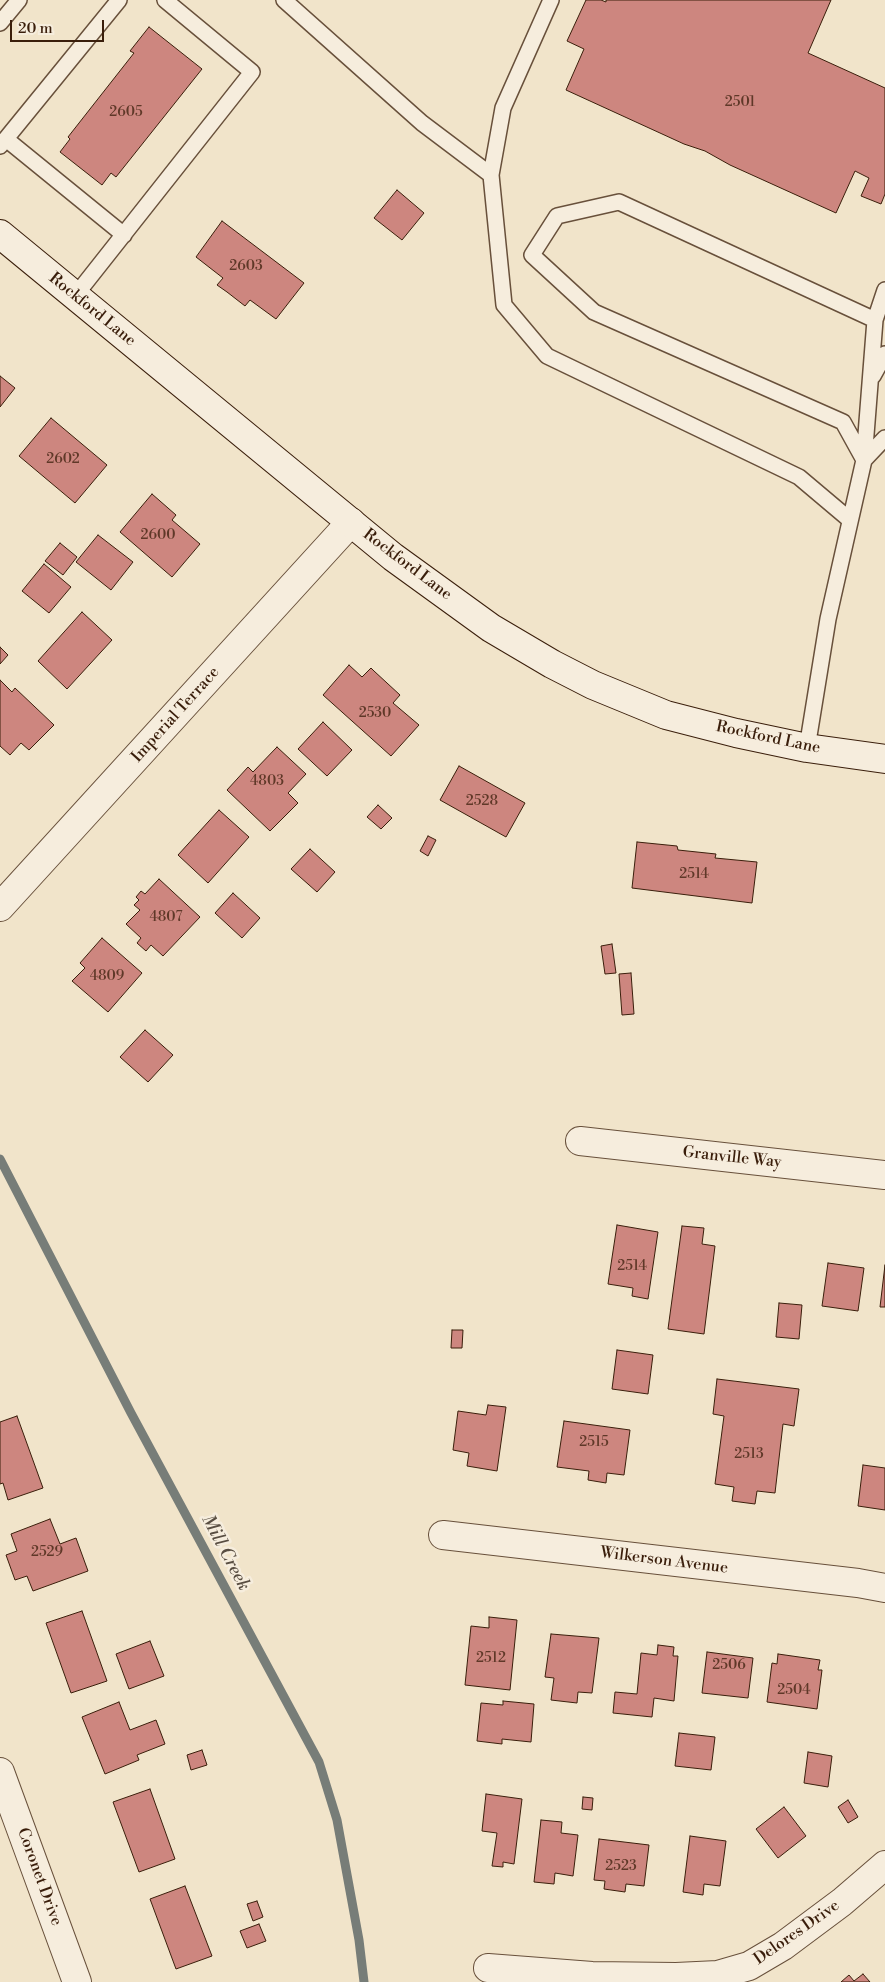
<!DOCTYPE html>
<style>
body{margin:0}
#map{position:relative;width:885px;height:1982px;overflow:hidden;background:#f1e4ca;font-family:"Libre Bodoni",serif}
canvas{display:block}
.scale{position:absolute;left:10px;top:20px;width:94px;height:22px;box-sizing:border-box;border:2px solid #3a1e0b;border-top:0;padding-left:6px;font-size:15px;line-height:18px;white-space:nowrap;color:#3a1e0b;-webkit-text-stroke:4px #f6eddd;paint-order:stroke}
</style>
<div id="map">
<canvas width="885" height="1982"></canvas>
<div class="scale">20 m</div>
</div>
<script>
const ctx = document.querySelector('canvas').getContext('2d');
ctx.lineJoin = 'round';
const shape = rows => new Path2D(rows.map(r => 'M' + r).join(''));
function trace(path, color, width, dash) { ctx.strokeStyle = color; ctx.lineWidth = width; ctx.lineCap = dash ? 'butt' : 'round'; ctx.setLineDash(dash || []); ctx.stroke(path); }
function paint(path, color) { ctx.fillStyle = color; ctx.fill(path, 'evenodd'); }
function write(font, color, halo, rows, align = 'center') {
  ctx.font = font + ' "Libre Bodoni",serif'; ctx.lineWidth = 5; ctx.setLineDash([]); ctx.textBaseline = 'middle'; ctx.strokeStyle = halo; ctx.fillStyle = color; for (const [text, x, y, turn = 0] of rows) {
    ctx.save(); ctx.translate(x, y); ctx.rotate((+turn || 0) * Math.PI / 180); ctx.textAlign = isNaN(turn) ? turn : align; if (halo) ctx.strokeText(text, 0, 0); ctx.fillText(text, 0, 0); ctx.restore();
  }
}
const stream = shape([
 [0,1159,131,1413,319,1762,337,1820,359,1940,364,1982]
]);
const building = shape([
 [586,0,601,0,606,2,606,0,831,0,808,53,885,88,885,194,881,204,861,196,869,178,855,171,836,213,730,165,705,151,684,144,566,90,584,49,567,41,586,0],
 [149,27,202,69,116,177,111,173,102,185,60,152,70,139,68,137,134,53,130,51,149,27],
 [397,190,424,213,402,240,374,218,397,190],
 [222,221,304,283,276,319,250,300,245,306,227,292,217,285,223,278,196,257,222,221],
 [0,376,15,388,0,407,0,376],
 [51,418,107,465,75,503,19,456,51,418],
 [152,494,176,515,172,520,200,544,172,577,120,532,152,494],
 [98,535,133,562,111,590,76,562,98,535],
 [60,543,77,557,63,575,45,561,60,543],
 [44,564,71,587,49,613,22,591,44,564],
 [82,612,112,640,67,689,38,661,82,612],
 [0,647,8,655,0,664,0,647],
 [349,665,362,677,371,668,374,671,400,695,393,703,419,725,391,756,323,695,349,665],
 [0,680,12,692,15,688,54,725,29,750,21,743,10,755,0,746,0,680],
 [323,722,352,750,327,776,298,749,323,722],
 [277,747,306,774,288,793,298,803,270,831,227,790,248,767,253,772,277,747],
 [459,766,525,803,506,837,440,800,459,766],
 [378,805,392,818,381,829,367,817,378,805],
 [219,810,249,837,208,883,178,855,219,810],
 [428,836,436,840,428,856,420,851,428,836],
 [637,842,677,846,678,850,716,854,715,858,757,862,752,903,632,888,637,842],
 [310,849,335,872,317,892,291,869,310,849],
 [159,879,200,917,163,956,151,945,146,951,137,943,141,938,126,924,140,910,134,905,139,900,136,897,141,891,145,894,159,879],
 [233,893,260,918,242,938,215,913,233,893],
 [102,938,142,973,108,1012,72,981,85,968,80,963,102,938],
 [612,944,616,973,605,974,601,946,612,944],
 [631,973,634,1014,622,1015,619,974,631,973],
 [145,1030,173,1055,148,1082,120,1057,145,1030],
 [617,1225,658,1232,648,1299,632,1296,633,1288,608,1284,617,1225],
 [682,1226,704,1228,702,1244,715,1246,704,1334,668,1329,682,1226],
 [828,1263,864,1268,858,1311,822,1306,828,1263],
 [885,1265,885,1307,880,1307,885,1265],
 [779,1303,802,1305,799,1339,776,1337,779,1303],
 [452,1330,463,1330,462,1348,451,1348,452,1330],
 [617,1350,653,1355,648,1394,612,1389,617,1350],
 [717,1379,799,1389,794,1426,783,1424,775,1493,757,1491,755,1504,732,1501,734,1487,715,1484,724,1416,713,1414,717,1379],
 [488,1405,506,1407,497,1471,467,1466,469,1453,453,1450,458,1411,486,1415,488,1405],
 [17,1416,43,1488,8,1500,3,1483,0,1484,0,1422,17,1416],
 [564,1421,630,1430,624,1475,607,1473,606,1483,588,1480,589,1471,557,1467,564,1421],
 [863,1465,885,1468,885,1510,858,1506,863,1465],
 [50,1519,60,1544,76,1538,88,1571,33,1591,27,1576,15,1580,6,1555,17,1551,11,1534,50,1519],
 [82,1611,107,1681,71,1693,46,1623,82,1611],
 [489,1617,517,1620,510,1690,465,1685,471,1626,489,1628,489,1617],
 [551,1634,599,1638,592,1693,578,1692,577,1703,551,1700,554,1678,545,1677,551,1634],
 [150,1641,164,1676,129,1689,116,1654,150,1641],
 [658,1645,674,1647,673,1656,678,1656,674,1701,654,1698,652,1717,613,1713,615,1692,637,1694,641,1653,657,1655,658,1645],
 [707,1652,753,1658,748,1698,702,1693,707,1652],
 [778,1654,820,1660,818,1670,822,1670,817,1709,767,1702,772,1663,777,1664,778,1654],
 [503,1701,534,1704,531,1742,502,1739,502,1744,477,1741,481,1703,503,1705,503,1701],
 [119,1702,130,1730,156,1720,165,1744,137,1755,139,1760,105,1774,82,1717,119,1702],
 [679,1733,715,1737,711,1770,675,1766,679,1733],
 [202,1750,207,1765,191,1770,187,1755,202,1750],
 [808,1752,832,1756,828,1787,804,1783,808,1752],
 [150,1789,175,1859,139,1872,113,1802,150,1789],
 [486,1794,522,1799,514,1864,503,1862,503,1867,492,1866,497,1833,482,1831,486,1794],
 [583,1797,593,1798,592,1810,582,1809,583,1797],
 [848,1800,858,1817,848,1823,838,1807,848,1800],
 [784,1807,806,1836,778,1858,756,1829,784,1807],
 [541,1820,562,1822,561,1833,578,1835,573,1876,555,1873,554,1884,534,1882,541,1820],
 [690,1836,726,1841,720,1886,704,1884,703,1895,683,1892,690,1836],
 [599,1839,649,1845,644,1886,626,1884,625,1892,604,1889,605,1881,594,1880,599,1839],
 [185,1886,212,1956,176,1969,150,1899,185,1886],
 [257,1901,263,1917,253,1921,247,1904,257,1901],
 [259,1924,266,1941,247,1948,240,1931,259,1924],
 [863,1974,870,1982,841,1982,849,1975,854,1981,863,1974]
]);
const lane = shape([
 [284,0,422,123,491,175],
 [551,0,503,108,491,175,504,305,547,356,799,477,850,520],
 [0,23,19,0],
 [6,139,124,235],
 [0,146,119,0],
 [75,296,252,72,165,0],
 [873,376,885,354],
 [864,460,843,422,594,312,532,255,557,216,619,202,875,320],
 [864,460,875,320,885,290],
 [807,748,828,619,864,460,885,438]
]);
const street = shape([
 [0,907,351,522],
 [580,1141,885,1175],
 [443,1535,858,1583,885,1588],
 [0,1772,77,1982],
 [488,1968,592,1976,676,1977,718,1975,749,1966,783,1946,842,1902,885,1865]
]);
const secondary = shape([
 [0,234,393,557,491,628,552,664,593,685,666,715,736,733,807,748,885,759]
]);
const numberNames = [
 ["2501",740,103],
 ["2605",126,113],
 ["2603",246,267],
 ["2602",63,460],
 ["2600",158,536],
 ["2530",375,714],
 ["4803",267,782],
 ["2528",482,802],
 ["2514",694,875],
 ["4807",166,918],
 ["4809",107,977],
 ["2514",632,1267],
 ["2515",594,1443],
 ["2513",749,1455],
 ["2529",47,1553],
 ["2512",491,1659],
 ["2506",729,1666],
 ["2504",794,1691],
 ["2523",621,1867]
];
const streetNames = [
 ["Rockford Lane",92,310,39],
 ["Rockford Lane",407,565,37],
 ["Imperial Terrace",176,715,-48],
 ["Rockford Lane",768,738,12],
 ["Granville Way",732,1158,6],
 ["Wilkerson Avenue",664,1561,7],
 ["Coronet Drive",39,1877,70],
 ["Delores Drive",797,1933,-35]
];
const waterNames = [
 ["Mill Creek",225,1553,62]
];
trace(stream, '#777d78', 9);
paint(building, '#cd867f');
trace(building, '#3a1e0b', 1);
trace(lane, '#68503b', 18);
trace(street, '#68503b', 30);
trace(secondary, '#3a1e0b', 30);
trace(lane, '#f6eddd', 15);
trace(street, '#f6eddd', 28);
trace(secondary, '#f6eddd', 28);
write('14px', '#5f3828', null, numberNames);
write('16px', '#3a1e0b', '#f6eddd', streetNames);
write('italic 18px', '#584d41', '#f6eddd', waterNames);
</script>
